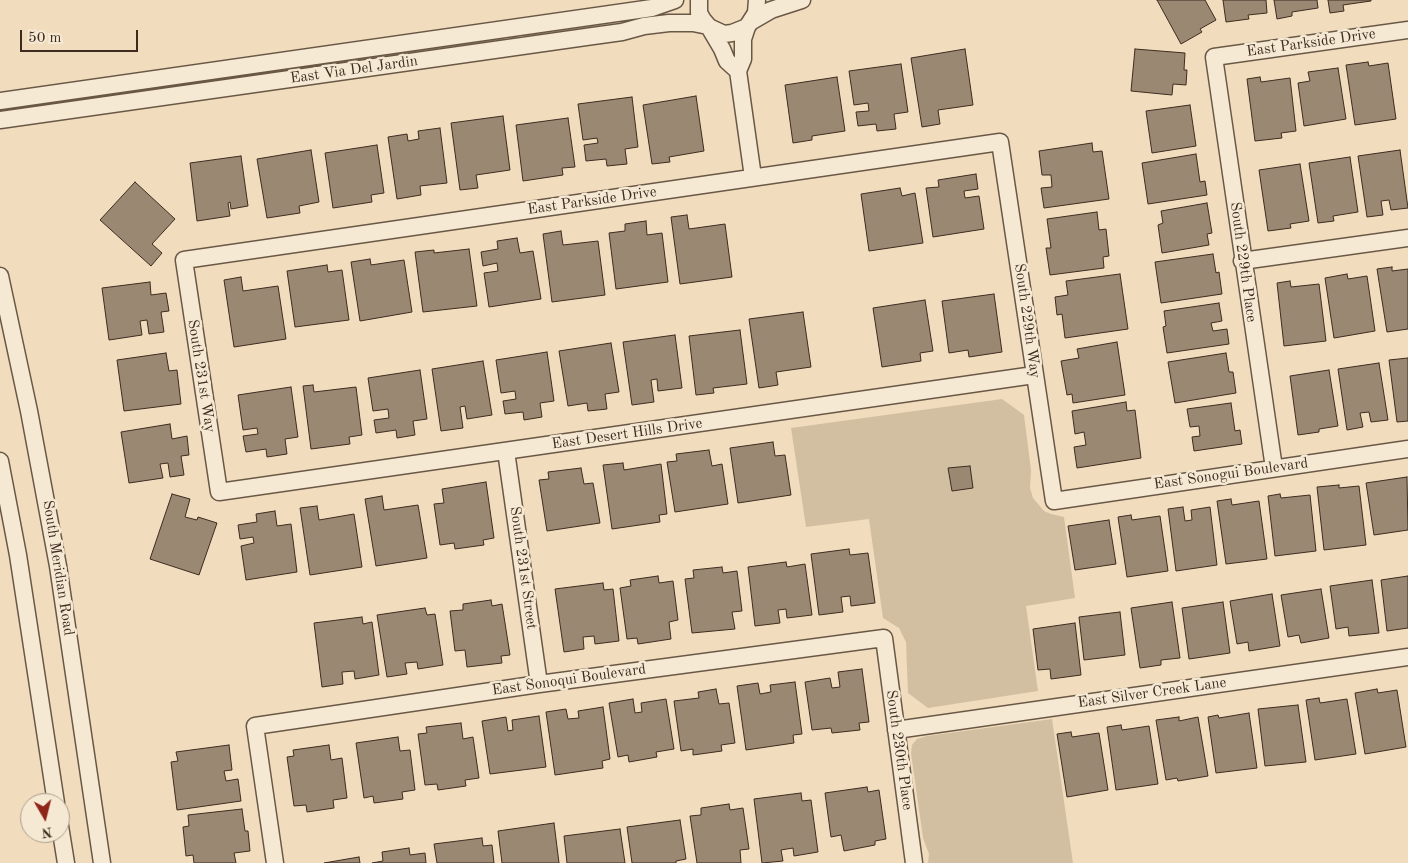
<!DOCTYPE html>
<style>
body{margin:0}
#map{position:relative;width:1408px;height:863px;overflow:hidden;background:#f1ddbd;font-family:"Old Standard TT",serif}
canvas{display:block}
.north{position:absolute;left:20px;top:793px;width:50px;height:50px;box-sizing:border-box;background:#f6e9d4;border:1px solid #ac9d8c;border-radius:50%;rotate:172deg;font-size:14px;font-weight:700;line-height:20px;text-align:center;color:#3d2b20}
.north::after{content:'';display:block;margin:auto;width:18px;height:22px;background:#8f2418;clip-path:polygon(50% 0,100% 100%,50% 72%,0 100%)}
.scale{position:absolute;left:20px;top:30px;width:118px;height:22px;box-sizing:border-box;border:2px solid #3d2b20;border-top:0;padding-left:6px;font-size:15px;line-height:18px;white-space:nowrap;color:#3d2b20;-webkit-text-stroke:4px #f6e9d4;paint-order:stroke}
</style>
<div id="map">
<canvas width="1408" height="863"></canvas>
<div class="north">N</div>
<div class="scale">50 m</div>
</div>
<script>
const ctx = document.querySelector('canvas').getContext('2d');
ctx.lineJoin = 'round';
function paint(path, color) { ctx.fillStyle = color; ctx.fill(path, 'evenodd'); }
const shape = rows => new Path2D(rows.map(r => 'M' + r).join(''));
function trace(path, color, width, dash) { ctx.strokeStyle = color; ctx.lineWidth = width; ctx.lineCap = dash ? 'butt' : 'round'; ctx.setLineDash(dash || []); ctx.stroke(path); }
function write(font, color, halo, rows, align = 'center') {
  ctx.font = font + ' "Old Standard TT",serif'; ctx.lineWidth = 5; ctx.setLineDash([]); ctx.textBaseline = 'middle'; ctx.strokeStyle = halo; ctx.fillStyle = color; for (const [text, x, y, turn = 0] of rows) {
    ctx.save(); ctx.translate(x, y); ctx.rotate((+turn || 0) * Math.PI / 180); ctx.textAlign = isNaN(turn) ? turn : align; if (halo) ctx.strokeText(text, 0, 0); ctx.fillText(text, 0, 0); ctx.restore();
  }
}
const green = shape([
 [1002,399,1024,415,1031,470,1030,488,1033,498,1044,511,1051,514,1064,517,1075,598,1026,606,1038,691,928,708,908,693,906,642,899,628,883,618,869,519,806,527,791,428],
 [1052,719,1073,863,928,863,929,854,923,838,911,753,912,745,917,739,927,736]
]);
const building = shape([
 [1157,0,1205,0,1216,20,1200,29,1202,32,1181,44,1157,0],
 [1223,0,1266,0,1267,13,1248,15,1249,19,1226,22,1223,0],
 [1274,0,1317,0,1318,8,1292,12,1292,16,1277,19,1274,0],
 [1328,0,1371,0,1371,1,1343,5,1344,11,1330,13,1328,0],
 [965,49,973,105,938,110,940,124,922,127,911,58,965,49],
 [1135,49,1185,53,1184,70,1187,70,1186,85,1173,84,1172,95,1131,91,1135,49],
 [1368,62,1369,66,1388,63,1396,119,1355,125,1346,65,1368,62],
 [901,64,908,112,894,114,896,129,877,131,876,124,858,126,856,112,869,111,868,103,854,105,849,71,901,64],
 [1338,68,1346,119,1304,126,1298,83,1310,81,1308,72,1338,68],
 [837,77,845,131,812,136,812,140,793,143,785,85,837,77],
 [1260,77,1261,82,1290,78,1296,131,1281,133,1282,138,1255,141,1247,79,1260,77],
 [696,96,704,151,669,157,670,162,652,164,643,105,696,96],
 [632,97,638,147,625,149,627,164,607,166,606,159,586,161,584,145,598,143,597,138,583,140,578,104,632,97],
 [1190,105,1196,146,1152,153,1146,111,1190,105],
 [503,116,510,170,476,175,478,188,460,190,451,123,503,116],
 [568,118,575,167,562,168,563,175,523,181,516,125,568,118],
 [440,128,447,183,420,186,421,195,397,199,388,137,407,134,408,141,419,139,418,131,440,128],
 [1092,143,1093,152,1102,151,1109,199,1044,208,1041,188,1052,187,1051,175,1042,175,1039,151,1092,143],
 [377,145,384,193,371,195,372,202,333,208,325,153,377,145],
 [311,150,319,202,299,206,300,213,267,218,257,159,311,150],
 [1400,150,1408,208,1391,210,1389,200,1381,201,1383,215,1367,217,1358,156,1400,150],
 [1196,154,1200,182,1205,181,1207,195,1148,204,1142,163,1196,154],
 [241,156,248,206,231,209,230,202,228,203,230,216,197,221,190,163,241,156],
 [1350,157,1358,212,1333,216,1334,221,1318,223,1309,163,1350,157],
 [1300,164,1309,221,1290,224,1291,228,1268,231,1259,170,1300,164],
 [976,174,978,189,964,191,965,198,979,196,984,229,933,237,926,188,939,187,938,180,976,174],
 [135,182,175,219,152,244,162,253,151,266,100,220,135,182],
 [900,188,902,196,915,193,923,243,869,251,861,194,900,188],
 [1207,203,1212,233,1207,234,1209,245,1162,253,1158,225,1163,223,1161,211,1207,203],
 [1097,212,1099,230,1106,229,1109,256,1103,257,1104,268,1050,275,1046,248,1051,248,1047,219,1097,212],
 [687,215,689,229,725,224,732,277,680,284,671,217,687,215],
 [646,221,647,235,662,233,668,282,616,289,609,233,625,231,625,224,646,221],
 [561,231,563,245,598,241,605,295,552,302,543,234,561,231],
 [517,238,520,253,533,251,541,299,489,307,484,273,498,271,497,263,483,266,481,252,498,249,497,241,517,238],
 [469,249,477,306,423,312,415,252,434,250,434,253,469,249],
 [1213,254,1216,273,1219,272,1222,294,1161,303,1155,262,1213,254],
 [370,259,371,265,404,260,412,312,360,321,351,262,370,259],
 [327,265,328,272,342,270,349,320,295,327,287,271,327,265],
 [1392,267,1392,271,1408,269,1408,329,1387,332,1377,269,1392,267],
 [1120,274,1128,329,1065,338,1062,314,1057,315,1055,297,1068,295,1066,281,1120,274],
 [1347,274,1348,279,1367,276,1375,331,1334,338,1325,278,1347,274],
 [241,277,243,291,278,286,286,339,234,347,224,280,241,277],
 [1290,281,1291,287,1319,284,1326,341,1284,346,1277,283,1290,281],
 [150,282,151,295,166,293,169,311,161,312,164,332,149,334,147,320,140,321,142,335,109,340,102,288,150,282],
 [994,294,1002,352,969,357,968,350,949,353,942,301,994,294],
 [925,300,933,351,920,353,921,361,882,367,873,308,925,300],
 [1219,303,1222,321,1211,323,1213,331,1227,329,1229,344,1167,353,1163,327,1166,326,1164,311,1219,303],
 [803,312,811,367,776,372,778,385,759,388,749,319,803,312],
 [740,330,747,384,713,388,714,393,696,395,689,336,740,330],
 [675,335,682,388,658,391,657,379,651,380,654,402,632,405,623,342,675,335],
 [1117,342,1125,395,1073,403,1072,394,1067,395,1061,361,1079,358,1077,349,1117,342],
 [611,343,619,392,605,394,607,409,588,411,587,403,568,406,559,351,611,343],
 [547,352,554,401,540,403,542,417,524,420,523,412,505,414,503,401,516,399,515,391,501,393,496,360,547,352],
 [166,353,169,371,177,370,181,404,124,411,117,360,166,353],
 [1226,353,1229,372,1233,372,1236,393,1175,403,1168,362,1226,353],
 [1408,358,1408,421,1397,422,1389,360,1408,358],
 [483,361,492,415,467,419,465,406,460,407,463,428,441,431,432,369,483,361],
 [1379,363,1388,420,1371,422,1369,412,1360,413,1363,427,1347,430,1338,369,1379,363],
 [420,370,427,419,413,421,415,435,397,438,396,430,376,433,374,420,389,418,388,409,373,411,368,378,420,370],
 [1329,370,1338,426,1319,429,1319,432,1298,435,1290,376,1329,370],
 [313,385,314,392,356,387,362,435,349,437,350,444,311,449,303,386,313,385],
 [291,387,298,437,285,439,287,454,267,457,266,449,246,452,243,436,258,434,257,428,243,430,238,395,291,387],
 [1126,402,1127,411,1135,410,1141,458,1077,468,1074,447,1086,445,1084,432,1075,434,1072,411,1126,402],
 [1231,403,1235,431,1240,430,1242,444,1194,451,1192,437,1200,436,1199,426,1190,427,1187,409,1231,403],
 [170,424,172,439,187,436,189,455,181,456,184,475,170,477,168,463,160,464,163,478,129,483,121,432,170,424],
 [773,442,775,456,785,455,791,495,738,503,730,448,773,442],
 [709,450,712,466,722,464,728,504,675,512,667,462,677,461,676,454,709,450],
 [623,463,624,470,661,464,667,514,659,515,660,522,612,529,603,465,623,463],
 [970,466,973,488,952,491,948,468,970,466],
 [581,468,584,484,593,483,600,523,547,531,539,480,549,479,548,472,581,468],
 [1407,477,1408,530,1374,535,1366,483,1407,477],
 [486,482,494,538,483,540,484,545,455,549,454,543,440,545,434,504,444,503,442,489,486,482],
 [1339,485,1339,488,1359,486,1366,545,1324,550,1317,487,1339,485],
 [172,494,190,499,185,517,197,520,198,517,217,523,199,575,150,559,172,494],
 [1280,494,1281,498,1310,495,1316,551,1275,556,1268,496,1280,494],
 [382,496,384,510,418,505,427,558,376,566,365,499,382,496],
 [1231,499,1232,505,1259,501,1267,559,1226,564,1217,501,1231,499],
 [317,506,319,520,354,514,362,567,310,575,300,508,317,506],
 [1183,507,1185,521,1192,520,1191,510,1210,507,1217,565,1176,571,1168,509,1183,507],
 [275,511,277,526,291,524,297,572,246,580,241,546,254,543,253,537,240,539,238,525,257,522,256,514,275,511],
 [1131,515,1132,520,1160,516,1168,571,1127,577,1118,517,1131,515],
 [1109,520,1116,564,1075,570,1068,526,1109,520],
 [849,549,850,555,868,553,875,603,851,606,850,596,841,597,843,612,819,615,811,554,849,549],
 [786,562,787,567,805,564,812,615,787,618,786,609,778,610,780,623,755,626,748,567,786,562],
 [722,567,723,573,737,571,742,611,732,612,735,629,692,633,685,579,694,578,693,570,722,567],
 [658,576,659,583,673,581,678,620,669,622,671,639,638,644,637,638,627,639,620,588,631,586,630,580,658,576],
 [1408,576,1408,628,1387,631,1381,580,1408,576],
 [1372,580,1379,633,1349,636,1348,627,1336,629,1330,586,1372,580],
 [603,583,604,590,613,589,619,641,595,644,594,636,583,637,584,649,564,652,555,589,603,583],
 [1321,589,1329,638,1301,643,1299,635,1288,637,1281,595,1321,589],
 [1272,594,1280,646,1249,651,1248,642,1237,644,1230,601,1272,594],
 [491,600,492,606,502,604,510,655,501,656,502,663,467,667,465,650,455,651,450,611,463,610,463,604,491,600],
 [1172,602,1180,658,1161,660,1161,665,1140,668,1131,608,1172,602],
 [1223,602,1230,653,1189,659,1182,608,1223,602],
 [425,608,427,615,435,614,443,665,418,669,417,662,405,663,407,674,387,677,377,615,425,608],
 [1120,612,1125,655,1084,660,1079,617,1120,612],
 [362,617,363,624,372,622,379,675,355,679,354,671,342,672,343,684,322,687,314,623,362,617],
 [1075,623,1081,675,1051,679,1050,669,1038,670,1033,629,1075,623],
 [862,669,869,722,859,723,860,730,832,733,831,728,812,730,805,682,830,678,832,688,840,687,838,672,862,669],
 [795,682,802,734,793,735,794,743,746,750,737,686,758,683,760,694,771,692,770,685,795,682],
 [716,689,719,704,729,703,735,743,721,745,722,751,693,755,693,749,681,751,674,701,699,698,698,692,716,689],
 [1377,689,1378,693,1397,690,1406,747,1365,754,1355,693,1377,689],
 [1319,698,1320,703,1347,699,1356,754,1315,760,1306,700,1319,698],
 [633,699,635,713,642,712,641,703,666,699,674,749,656,752,657,757,629,762,628,755,618,757,609,703,633,699],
 [1298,705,1306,762,1265,766,1258,709,1298,705],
 [603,707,610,759,602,761,603,768,555,775,546,712,566,709,568,719,579,718,578,711,603,707],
 [1249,713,1257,768,1216,773,1208,717,1218,715,1219,718,1249,713],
 [539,716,546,767,490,774,482,721,506,717,508,731,513,730,512,720,539,716],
 [1179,717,1179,721,1198,717,1208,776,1178,781,1177,778,1166,780,1156,720,1179,717],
 [461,723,463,739,473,737,479,778,465,780,466,786,438,790,437,784,425,785,418,734,427,733,426,727,461,723],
 [1121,725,1122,730,1149,726,1158,784,1116,790,1107,727,1121,725],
 [1071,732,1072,737,1099,733,1108,790,1067,797,1057,734,1071,732],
 [398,737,400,751,410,750,415,790,402,792,403,799,374,803,373,796,364,798,356,743,398,737],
 [229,745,232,770,224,771,226,781,238,779,241,801,177,810,171,762,178,761,176,752,229,745],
 [329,745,331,760,342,758,347,798,333,800,334,808,307,812,306,805,294,806,287,757,294,756,293,750,329,745],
 [867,787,868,792,879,790,886,839,875,841,875,845,844,851,841,835,831,837,825,793,867,787],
 [801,793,802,801,811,800,818,852,794,856,793,848,781,850,783,861,762,863,754,799,801,793],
 [729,804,730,810,743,808,749,849,740,850,741,863,697,863,690,816,701,815,701,808,729,804],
 [242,809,245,831,248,831,250,851,234,853,236,863,194,863,193,855,186,856,183,827,189,826,188,815,242,809],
 [680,820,686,859,676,861,676,863,632,863,627,827,680,820],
 [554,823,559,863,502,863,498,831,554,823],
 [620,829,625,863,567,863,564,836,620,829],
 [482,838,483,846,492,845,494,863,437,863,434,844,482,838],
 [409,848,410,855,425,853,426,863,372,863,383,861,382,852,409,848],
 [359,857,360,863,324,863,359,857]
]);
const minor = shape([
 [699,0,699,13,703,20,709,27,724,34,732,33,747,27,756,13,757,0],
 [752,21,771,10,802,0],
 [709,27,722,49,727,61,738,71],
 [747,27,743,39,743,59,738,71,753,177],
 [0,101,652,8,675,0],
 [0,120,593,36,622,32,644,26,669,23,693,23,708,26],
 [1242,261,1408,238],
 [0,276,29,411,58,566,102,863],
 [1034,375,219,492,184,260,1000,142,1054,501,1408,449],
 [506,451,539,684],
 [0,461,18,555,56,803],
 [1274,468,1214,57,1408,30],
 [896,730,1408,657],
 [60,826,66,863],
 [275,863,255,726,539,684,884,638,914,863]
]);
const streetNames = [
 ["East Parkside Drive",1311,43,-8],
 ["East Via Del Jardin",354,70,-8],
 ["East Parkside Drive",592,201,-8],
 ["South 229th Place",1243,262,82],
 ["South 229th Way",1027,321,82],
 ["South 231st Way",201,376,81],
 ["East Desert Hills Drive",627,434,-8],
 ["East Sonogui Boulevard",1231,474,-8],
 ["South Meridian Road",58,568,81],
 ["South 231st Street",523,568,82],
 ["East Sonoqui Boulevard",569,680,-8],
 ["East Silver Creek Lane",1152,693,-8],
 ["South 230th Place",899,750,82]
];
paint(green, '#d2bfa2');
paint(building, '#9b8872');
trace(building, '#3d2b20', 1);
trace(minor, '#6a5847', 19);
trace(minor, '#f6e9d4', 16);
write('15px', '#3d2b20', '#f6e9d4', streetNames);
</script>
